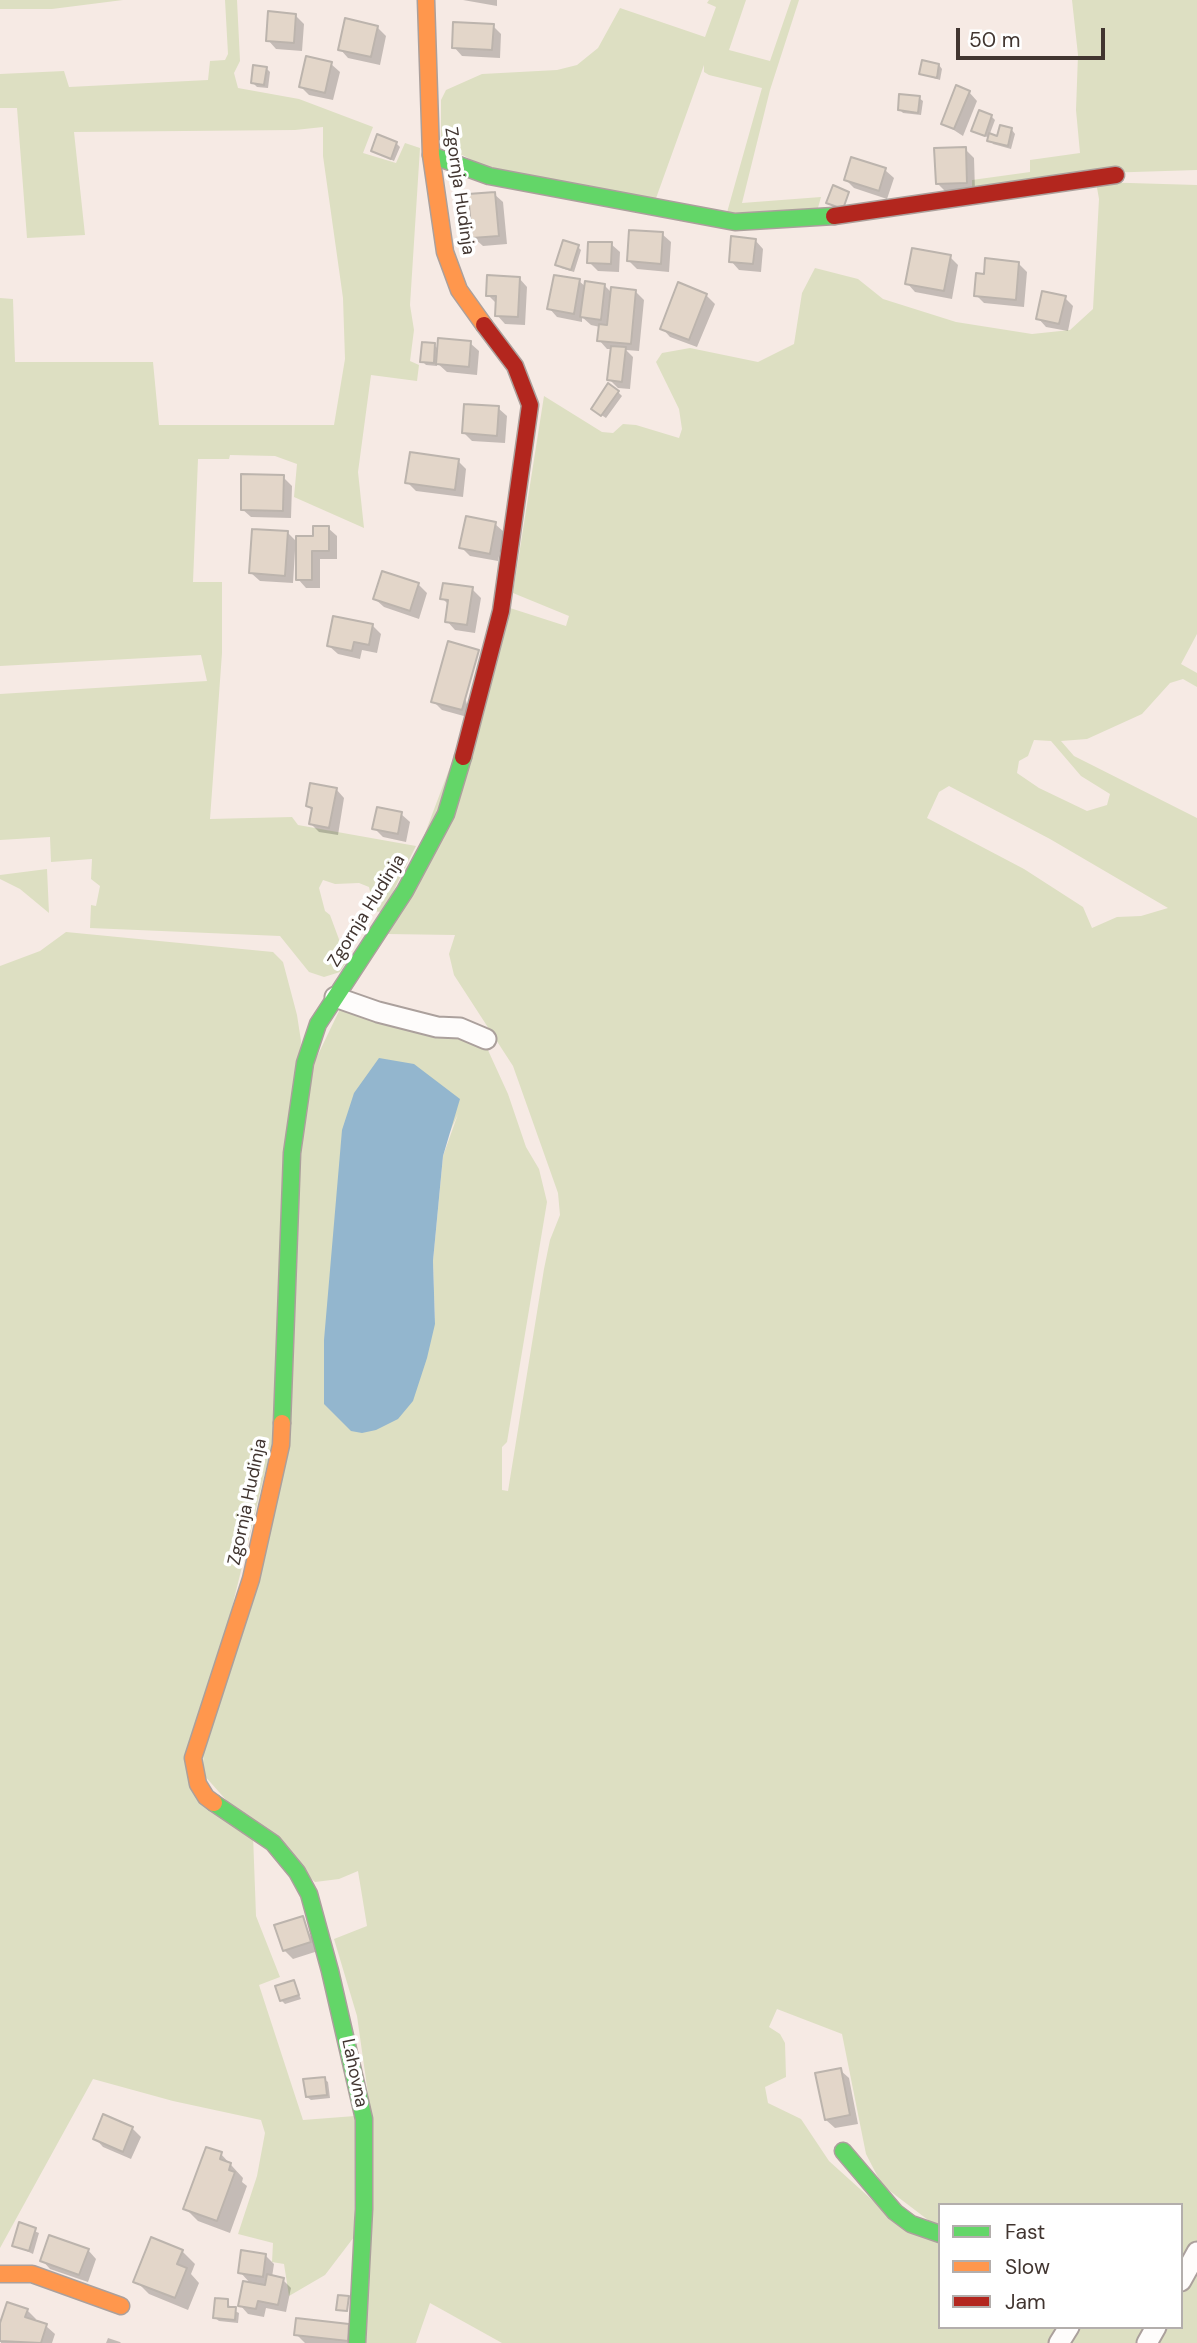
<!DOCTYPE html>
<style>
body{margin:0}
#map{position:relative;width:1197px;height:2343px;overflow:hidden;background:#f6eae4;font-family:"DM Sans",sans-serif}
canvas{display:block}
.legend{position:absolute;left:938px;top:2203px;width:245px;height:126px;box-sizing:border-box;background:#fff;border:2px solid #b3aeac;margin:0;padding:9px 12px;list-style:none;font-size:21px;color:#413530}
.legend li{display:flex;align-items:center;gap:14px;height:35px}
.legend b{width:35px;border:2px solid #b3aeac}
.scale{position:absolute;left:956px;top:28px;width:149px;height:32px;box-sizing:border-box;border:4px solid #413530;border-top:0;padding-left:9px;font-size:21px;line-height:24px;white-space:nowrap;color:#413530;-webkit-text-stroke:5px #fff;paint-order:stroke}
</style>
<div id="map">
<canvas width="1197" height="2343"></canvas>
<ul class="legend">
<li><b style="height:9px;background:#63d668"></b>Fast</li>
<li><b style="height:9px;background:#ff974d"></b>Slow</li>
<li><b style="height:9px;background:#b3261e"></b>Jam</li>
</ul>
<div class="scale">50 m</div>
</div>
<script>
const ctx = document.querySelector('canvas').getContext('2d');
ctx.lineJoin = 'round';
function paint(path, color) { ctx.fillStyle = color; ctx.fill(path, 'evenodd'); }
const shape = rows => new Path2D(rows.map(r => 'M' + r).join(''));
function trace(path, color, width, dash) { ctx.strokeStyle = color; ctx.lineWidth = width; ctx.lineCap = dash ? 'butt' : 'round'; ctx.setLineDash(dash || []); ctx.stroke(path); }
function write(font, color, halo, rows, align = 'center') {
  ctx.font = font + ' "DM Sans",sans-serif'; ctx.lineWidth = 7; ctx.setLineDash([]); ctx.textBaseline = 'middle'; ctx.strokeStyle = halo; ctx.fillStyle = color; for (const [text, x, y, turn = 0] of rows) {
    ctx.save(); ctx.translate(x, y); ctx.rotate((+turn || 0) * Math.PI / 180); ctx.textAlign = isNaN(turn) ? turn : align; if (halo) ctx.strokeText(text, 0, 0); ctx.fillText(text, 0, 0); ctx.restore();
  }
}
const green = shape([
 [0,0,123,0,52,9,0,9],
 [225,0,237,0,240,61,234,73,238,88,299,99,373,127,363,153,396,163,405,143,420,148,410,305,414,330,410,361,419,365,417,381,371,375,358,472,364,528,294,497,297,464,275,456,230,455,229,459,198,459,193,582,222,582,222,653,210,819,292,817,298,825,416,846,383,912,368,911,367,907,372,900,369,887,359,883,335,884,323,880,319,888,325,911,330,915,347,961,340,972,324,977,309,972,280,936,90,928,91,905,96,906,100,886,91,879,92,859,51,862,50,837,0,840,0,694,207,681,201,655,0,666,0,298,13,299,15,362,153,362,159,425,334,425,345,359,343,298,323,156,323,127,295,130,74,132,85,235,27,238,17,108,0,108,0,74,64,71,69,87,208,80,210,61,225,60,228,54],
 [709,0,746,0,729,50,770,61,791,0,799,0,770,90,742,203,821,197,816,215,726,216,762,88,709,75,704,72,704,65,655,201,493,171,447,147,441,140,441,100,446,90,482,74,557,70,577,65,598,48,620,8,705,37,716,7,707,3],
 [1072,0,1197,0,1197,170,1102,173,972,189,972,180,1030,172,1030,160,1080,153,1076,110,1078,55],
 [1096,182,1197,185,1197,634,1181,664,1197,673,1197,687,1183,679,1170,683,1142,714,1087,739,1061,741,1074,756,1197,818,1197,2343,1156,2343,1165,2327,1181,2327,1181,2205,940,2205,940,2229,882,2185,866,2154,842,2034,777,2009,769,2027,780,2034,785,2043,786,2077,765,2087,768,2103,801,2119,829,2161,880,2207,940,2239,940,2327,1064,2327,1054,2343,502,2343,430,2303,416,2343,366,2343,372,2122,357,2016,334,1939,367,1926,358,1871,339,1879,315,1882,235,1810,203,1774,204,1734,265,1558,303,1115,313,1065,340,1009,460,1037,487,1048,508,1094,526,1147,539,1169,547,1202,507,1442,502,1447,502,1490,508,1491,544,1269,550,1240,560,1215,558,1193,513,1066,454,975,449,954,455,935,387,934,510,608,566,626,569,616,513,593,544,396,602,432,613,433,623,424,636,425,679,438,682,429,679,409,656,362,662,353,690,348,758,362,794,344,802,293,815,268,858,279,883,299,956,322,1032,334,1070,330,1093,309,1099,199],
 [1034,740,1051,741,1081,776,1110,794,1107,805,1087,811,1039,788,1017,773,1019,761,1028,756],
 [949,786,1050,839,1168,908,1141,916,1117,917,1092,928,1083,907,1024,869,927,818,939,792],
 [458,1114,443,1156,433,1261,435,1324,324,1404],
 [47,869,49,913,20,889,0,879,0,875],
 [66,932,273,952,283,962,297,1015,301,1041,273,1440,191,1775,253,1835,256,1916,280,1977,259,1985,303,2120,355,2116,354,2237,325,2275,289,2296,284,2264,272,2262,273,2243,238,2234,257,2176,265,2133,261,2120,173,2101,93,2079,0,2248,0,966,40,951],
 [1074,2327,1148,2327,1139,2343,1064,2343]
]);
const water = shape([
 [379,1058,414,1064,460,1099,443,1156,433,1261,435,1324,427,1358,413,1401,398,1419,376,1430,362,1433,351,1431,324,1404,324,1340,342,1130,354,1093]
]);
const shadow = shape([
 [463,0,497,0,497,6],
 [295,15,304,24,302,51,276,49,268,40],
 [493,26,501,34,500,58,462,56,454,47],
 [377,27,386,36,380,65,348,58,340,49],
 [331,64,340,72,333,100,309,95,301,87],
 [939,65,942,69,940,80,921,74],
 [266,68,270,72,268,88,257,87,253,83],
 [969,92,977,101,963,136,943,123],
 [919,98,923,101,921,115,903,113,899,109],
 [991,116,995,120,989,136,998,138,1001,127,1012,130,1015,134,1011,149,993,144,989,138,973,130],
 [396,143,400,147,394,161,373,151],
 [965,149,974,158,975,191,946,192,937,183],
 [885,170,894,178,887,199,854,188,846,180],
 [494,194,503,202,507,244,483,246,474,238],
 [662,234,671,242,669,272,637,269,629,261],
 [755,240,763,249,761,272,739,270,731,261],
 [611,244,620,252,619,272,598,271,589,262],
 [578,247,581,250,574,272,561,268,557,264],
 [950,257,958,265,952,299,915,292,907,283],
 [1018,263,1027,272,1024,307,984,303,976,295,985,276],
 [519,278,527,287,525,325,505,324,497,315,497,304,488,295],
 [579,281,586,287,605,286,612,293,635,291,644,300,639,351,626,350,633,357,630,389,618,388,609,379,613,349,607,349,599,340,600,327,591,325,582,317,582,322,557,317,549,308],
 [706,295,715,304,697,347,670,337,662,328],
 [1065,298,1073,306,1068,331,1046,327,1038,318],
 [470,343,479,351,477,375,447,372,437,363,437,366,426,365,422,361,434,345,439,350],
 [618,392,622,396,606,418,597,412],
 [498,408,507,416,505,443,472,441,464,433],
 [458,461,466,469,463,497,416,491,407,482],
 [283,477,292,486,291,518,251,517,242,509],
 [495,524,504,532,498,561,470,556,461,547],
 [328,528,337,536,337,559,320,559,320,588,306,588,298,579,298,551,295,551,293,583,260,581,251,573,287,532,298,543,315,538],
 [418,584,427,593,419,619,384,607,375,599],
 [472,589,481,598,475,633,455,630,447,621,449,605,442,598],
 [372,625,381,634,377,653,362,650,360,659,338,654,329,646],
 [449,643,471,718,442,710,433,701],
 [336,789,344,798,338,835,319,832,311,824,313,811,308,806],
 [401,814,410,822,406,842,383,837,374,828],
 [302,1918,318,1951,293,1959,284,1950],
 [293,1982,301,1999,285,2004,281,2000],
 [840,2070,849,2078,858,2124,835,2128,826,2120],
 [324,2079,328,2082,330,2098,311,2100,307,2097],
 [132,2128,141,2137,131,2159,103,2147,95,2138],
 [221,2154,243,2178,242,2182,247,2186,230,2233,198,2221,185,2208],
 [20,2225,39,2233,33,2254,14,2245],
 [88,2250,96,2259,88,2282,50,2269,42,2260],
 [182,2251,195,2264,191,2274,199,2283,188,2310,149,2294,136,2281],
 [265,2255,274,2264,272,2277,283,2280,291,2288,286,2312,266,2308,264,2317,248,2314,240,2305,267,2284,251,2284,240,2272],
 [227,2301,231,2309,239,2313,238,2323,219,2321,215,2318],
 [27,2310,36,2319,34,2322,46,2326,55,2334,52,2343,1,2343,0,2329],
 [298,2320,356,2343,305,2343,296,2334],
 [108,2338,120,2342,121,2343,106,2343]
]);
const building = shape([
 [268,11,296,14,294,43,266,41,268,11],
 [345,18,378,26,371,57,338,50,345,18],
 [453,22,494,24,492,50,452,48,453,22],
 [306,56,332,62,325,93,299,87,306,56],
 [922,60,939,64,937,78,919,74,922,60],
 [253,65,267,67,264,85,251,83,253,65],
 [956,85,970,91,954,129,941,124,956,85],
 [899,94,920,96,918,113,898,110,899,94],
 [979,110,992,115,985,136,971,131,979,110],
 [1000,125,1012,128,1008,146,987,141,989,133,997,136,1000,125],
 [377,134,397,142,391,159,371,151,377,134],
 [966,147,967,183,936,184,934,148,966,147],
 [851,157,886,168,879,191,844,180,851,157],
 [833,185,849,192,843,209,826,203,833,185],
 [495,192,499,236,472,238,468,194,495,192],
 [629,230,663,232,661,264,627,261,629,230],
 [731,236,756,239,753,264,729,262,731,236],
 [563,240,579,245,571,270,555,265,563,240],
 [588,242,612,242,611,264,587,263,588,242],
 [912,248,951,255,944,291,905,284,912,248],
 [985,258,1019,262,1016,300,974,296,976,273,984,274,985,258],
 [487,275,520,277,518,317,495,316,496,296,486,296,487,275],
 [554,275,580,279,574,314,547,309,554,275],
 [585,281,605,284,601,320,580,317,585,281],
 [678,282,707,294,689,340,660,329,678,282],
 [611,287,636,290,631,344,597,341,599,324,607,325,611,287],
 [1042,291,1066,296,1059,324,1036,319,1042,291],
 [438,338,471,341,469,367,436,364,438,338],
 [422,342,435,343,434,363,420,362,422,342],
 [611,346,626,347,622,382,607,380,611,346],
 [608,383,619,391,601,416,591,409,608,383],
 [464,404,499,406,497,436,462,433,464,404],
 [410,452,459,459,455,490,405,483,410,452],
 [241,474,284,475,283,511,241,510,241,474],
 [466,516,496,522,490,554,459,548,466,516],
 [313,526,329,526,329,551,312,551,312,580,296,580,296,536,313,536,313,526],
 [252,529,288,531,285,576,249,573,252,529],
 [382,571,419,583,410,611,373,599,382,571],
 [443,583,473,587,467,625,445,622,448,600,440,599,443,583],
 [333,616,373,624,369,645,354,642,352,651,327,646,333,616],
 [448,641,479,650,462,710,431,702,448,641],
 [310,783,337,788,329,828,309,824,312,808,306,806,310,783],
 [377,807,402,812,398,834,372,829,377,807],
 [303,1916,311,1942,283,1951,274,1925,303,1916],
 [294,1980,299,1995,280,2001,275,1986,294,1980],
 [841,2068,850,2115,825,2120,815,2073,841,2068],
 [325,2077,327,2095,306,2097,303,2079,325,2077],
 [103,2114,133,2127,123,2152,93,2139,103,2114],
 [206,2147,222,2152,220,2159,231,2163,229,2170,235,2172,217,2221,183,2209,206,2147],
 [19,2222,36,2228,29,2251,12,2246,19,2222],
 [49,2235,89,2249,79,2275,40,2261,49,2235],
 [151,2237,183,2250,177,2264,187,2268,175,2298,133,2282,151,2237],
 [241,2250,266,2254,263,2277,238,2273,241,2250],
 [267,2274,284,2278,278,2305,258,2301,256,2309,238,2306,243,2281,265,2285,267,2274],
 [338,2295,349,2296,347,2311,336,2310,338,2295],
 [215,2298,228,2299,228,2307,236,2307,235,2320,213,2318,215,2298],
 [7,2302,28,2309,25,2317,47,2324,41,2343,0,2341,0,2323,7,2302],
 [296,2318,349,2324,348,2341,294,2335,296,2318]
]);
const street = shape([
 [335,997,378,1012,437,1027,460,1028,486,1039],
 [1181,2281,1197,2252],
 [1059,2343,1069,2327],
 [1147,2343,1156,2327]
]);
const fast = shape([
 [431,155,489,176,735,222,834,216],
 [282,1423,292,1153,305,1063,318,1024,405,891,446,814,463,757],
 [214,1803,273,1843,297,1872,309,1894,330,1971,364,2119,364,2209,357,2343],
 [843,2151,895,2212,911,2224,940,2234]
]);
const slow = shape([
 [426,0,431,155,445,252,459,290,484,325],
 [214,1803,206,1797,198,1784,193,1758,251,1579,281,1445,282,1423],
 [0,2274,32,2274,121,2306]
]);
const jam = shape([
 [834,216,1116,175],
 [463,757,501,611,530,405,515,366,484,325]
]);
const streetNames = [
 ["Zgornja Hudinja",459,191,82],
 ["Zgornja Hudinja",367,911,-58],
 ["Zgornja Hudinja",248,1502,-78],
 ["Lahovna",354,2073,78]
];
paint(green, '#dddfc2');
paint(water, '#93b6ce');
paint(shadow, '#0003');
paint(building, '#e3d6c9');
trace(building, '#bcb4ad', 2);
trace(street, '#aba09c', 23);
trace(fast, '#aba09c', 19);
trace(slow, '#aba09c', 19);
trace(jam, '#aba09c', 19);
trace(street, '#fefcfb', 19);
trace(fast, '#63d668', 16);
trace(slow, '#ff974d', 16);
trace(jam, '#b3261e', 16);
write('18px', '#413530', '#fff', streetNames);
</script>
